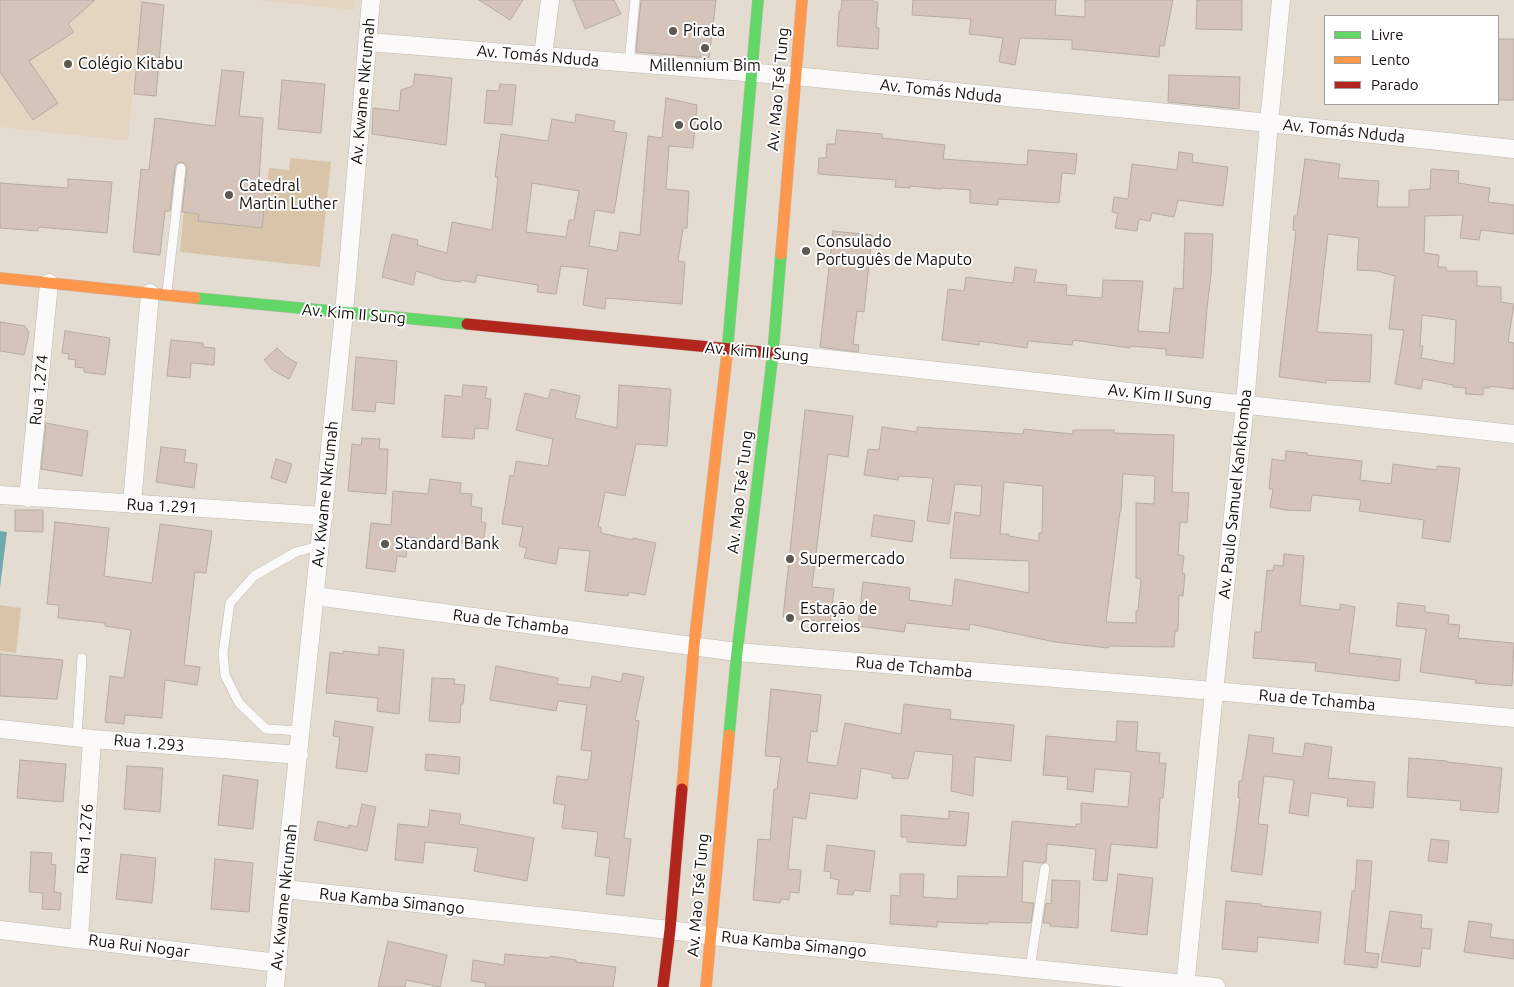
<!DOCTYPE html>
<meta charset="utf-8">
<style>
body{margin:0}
#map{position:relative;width:1514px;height:987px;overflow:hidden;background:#e5dcd1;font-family:Ubuntu,sans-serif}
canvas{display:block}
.legend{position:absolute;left:1324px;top:15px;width:175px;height:90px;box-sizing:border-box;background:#fff;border:1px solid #a19f9d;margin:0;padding:6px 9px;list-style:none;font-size:15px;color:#151009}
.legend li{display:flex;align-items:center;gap:10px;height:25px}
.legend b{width:25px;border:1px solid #a19f9d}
</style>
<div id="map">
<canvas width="1514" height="987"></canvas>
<ul class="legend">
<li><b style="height:6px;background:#63d668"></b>Livre</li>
<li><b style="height:6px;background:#ff974d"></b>Lento</li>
<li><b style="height:6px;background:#b3261e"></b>Parado</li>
</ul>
</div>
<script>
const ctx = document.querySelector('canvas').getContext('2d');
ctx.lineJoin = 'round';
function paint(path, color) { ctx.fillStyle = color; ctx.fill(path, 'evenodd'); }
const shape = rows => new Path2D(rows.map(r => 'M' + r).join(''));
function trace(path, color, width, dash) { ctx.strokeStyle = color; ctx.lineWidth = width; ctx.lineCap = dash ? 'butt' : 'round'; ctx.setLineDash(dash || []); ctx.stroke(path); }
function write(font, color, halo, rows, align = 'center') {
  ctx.font = font + ' Ubuntu,sans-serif'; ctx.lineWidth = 4; ctx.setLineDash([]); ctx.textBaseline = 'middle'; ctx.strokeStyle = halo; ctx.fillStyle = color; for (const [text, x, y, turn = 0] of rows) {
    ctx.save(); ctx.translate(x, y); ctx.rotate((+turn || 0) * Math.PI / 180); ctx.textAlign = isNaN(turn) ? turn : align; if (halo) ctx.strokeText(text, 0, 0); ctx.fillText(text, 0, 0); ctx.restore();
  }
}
const built = shape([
 [0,0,143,0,128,141,0,127],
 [255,0,355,0,354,10]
]);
const green = shape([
 [290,158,331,162,320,267,180,252,184,208,190,213,199,214,198,221,262,227,269,168,289,170],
 [0,605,21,608,16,653,0,651]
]);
const water = shape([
 [0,531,7,532,0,587]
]);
const building = shape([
 [0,0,95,0,68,24,74,32,29,61,58,103,33,120,0,72,0,0],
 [479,0,523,0,510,20,479,0],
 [573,0,614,0,621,14,585,29,573,0],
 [641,0,716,0,709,58,636,52,641,0],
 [842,0,873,0,873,2,878,2,876,27,879,28,878,49,837,46,839,11,841,11,842,0],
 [913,0,1056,0,1055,15,1085,17,1085,0,1173,0,1164,46,1160,45,1159,57,1072,49,1072,40,1020,38,1015,65,999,62,1003,38,969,34,971,19,912,15,913,0],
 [1197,0,1242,0,1242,30,1196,29,1197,0],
 [142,2,164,5,156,96,134,94,142,2],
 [1498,39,1514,39,1514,100,1498,100,1498,39],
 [222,70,244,72,239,116,263,118,259,181,267,182,262,228,198,221,199,214,182,212,187,168,184,163,179,162,175,167,170,211,165,211,160,255,133,252,141,169,149,170,155,118,215,126,222,70],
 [415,74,452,78,446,145,372,134,373,108,399,111,401,90,413,86,415,74],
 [1169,75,1240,77,1239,109,1168,102,1169,75],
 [282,80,325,84,321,133,278,129,282,80],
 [500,84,516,85,512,125,484,123,487,90,499,91,500,84],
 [666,98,697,105,693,148,669,146,666,189,689,191,687,228,683,228,678,261,685,262,682,304,606,298,605,309,583,305,588,269,561,266,556,294,537,292,538,285,477,275,475,283,461,280,460,282,444,280,416,271,413,285,382,277,392,234,418,240,417,245,447,253,452,222,492,230,498,177,495,177,501,134,548,141,552,119,575,123,576,114,615,121,613,131,627,133,614,213,595,210,589,246,617,251,620,232,640,235,648,136,662,138,666,98],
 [532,183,579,191,574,220,569,220,566,237,526,232,532,183],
 [837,130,882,134,882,138,945,145,943,159,1027,165,1028,150,1077,154,1075,174,1062,173,1059,203,998,199,998,205,970,203,970,190,941,188,941,189,910,186,910,188,895,187,896,180,818,174,819,158,826,158,827,144,835,144,837,130],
 [1179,152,1193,154,1192,162,1228,167,1223,206,1178,200,1174,217,1152,213,1150,221,1139,219,1137,231,1115,228,1118,213,1112,212,1114,197,1128,199,1132,164,1177,170,1179,152],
 [1305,159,1340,164,1338,178,1379,181,1377,207,1409,207,1409,190,1430,189,1431,169,1459,171,1458,183,1490,188,1488,202,1514,205,1514,234,1481,230,1479,240,1460,238,1463,215,1425,216,1424,253,1439,255,1438,267,1446,267,1446,271,1477,271,1477,286,1501,287,1501,302,1514,304,1508,342,1514,343,1514,389,1490,386,1490,388,1483,388,1483,395,1465,394,1466,388,1453,387,1453,385,1423,379,1421,389,1395,384,1404,330,1389,329,1395,276,1377,271,1357,270,1359,238,1328,234,1317,332,1372,335,1370,382,1326,380,1326,383,1279,377,1296,231,1293,230,1294,216,1297,216,1305,159],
 [1422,315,1456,320,1454,364,1421,358,1423,346,1420,346,1422,315],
 [68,179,112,182,107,233,38,227,38,231,0,228,0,183,68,188,68,179],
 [833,231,872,235,864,312,857,311,853,344,859,345,858,352,820,347,833,231],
 [1185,233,1213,234,1211,275,1207,308,1203,358,1166,355,1166,349,1130,346,1130,348,1073,340,1072,345,1028,341,1027,348,979,341,979,345,942,340,948,289,964,291,966,277,1013,283,1015,267,1037,270,1034,282,1067,285,1066,295,1102,298,1103,280,1143,281,1138,331,1169,333,1174,288,1183,289,1185,233],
 [0,322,25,326,29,333,24,355,0,351,0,322],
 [65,331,110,338,105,375,84,372,84,368,75,367,76,360,68,359,69,354,62,353,65,331],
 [171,340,203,343,203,347,215,348,214,365,191,363,190,378,167,376,171,340],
 [277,348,285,356,297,363,289,379,274,371,264,360,277,348],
 [356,357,397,361,394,404,376,402,375,412,352,410,356,357],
 [463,385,487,387,485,398,491,399,488,429,475,428,474,439,442,437,445,395,462,397,463,385],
 [619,385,671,389,667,446,636,444,625,496,605,492,598,527,601,527,601,533,633,540,633,538,656,543,645,595,629,592,628,596,585,591,590,551,559,548,556,564,524,558,527,548,519,546,523,527,502,524,510,475,514,476,516,461,548,466,553,439,516,430,525,393,548,399,551,389,580,396,575,418,617,428,619,385],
 [805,410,853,416,848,457,828,454,812,587,834,589,830,623,783,617,805,410],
 [46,423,88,431,82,476,41,469,46,423],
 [882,427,917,432,917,427,1023,434,1024,429,1073,434,1073,430,1114,430,1114,433,1174,435,1172,492,1189,493,1187,523,1180,522,1178,555,1184,556,1182,573,1185,574,1183,596,1179,595,1178,631,1175,631,1174,647,1109,646,1108,648,1055,642,970,624,969,630,906,623,904,632,858,626,863,582,910,588,909,600,952,606,955,579,1029,593,1029,561,950,558,955,512,980,516,982,486,955,484,949,524,927,521,933,478,899,476,898,480,864,475,868,449,879,450,882,427],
 [1123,474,1155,476,1154,504,1136,503,1136,578,1141,579,1138,611,1136,611,1136,623,1106,622,1120,511,1121,511,1123,474],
 [1004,482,1043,486,1042,533,1039,533,1039,541,1009,536,1009,534,1000,534,1004,482],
 [362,438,380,439,379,449,388,449,386,494,348,491,352,444,361,445,362,438],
 [161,447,186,450,184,462,197,464,194,488,156,482,161,447],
 [1286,451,1307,453,1307,455,1362,461,1360,480,1391,484,1393,464,1437,470,1437,466,1460,468,1450,542,1422,538,1424,520,1359,511,1361,500,1312,495,1310,511,1285,510,1270,507,1273,489,1269,489,1272,459,1285,461,1286,451],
 [276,459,292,464,286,483,271,478,276,459],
 [430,479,461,483,460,493,472,494,471,506,482,508,481,522,486,523,483,542,473,540,472,545,437,538,436,540,408,537,406,557,397,556,395,572,366,568,371,523,391,525,393,491,428,494,430,479],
 [15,510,43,510,43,532,15,531,15,510],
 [874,515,915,521,912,542,871,536,874,515],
 [55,522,109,528,104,576,152,583,160,524,212,531,206,573,195,572,184,665,200,667,197,685,165,680,162,718,125,715,124,724,105,722,110,676,124,678,131,630,105,626,105,623,58,618,59,605,47,604,55,522],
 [1284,554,1304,556,1300,605,1340,610,1340,604,1355,607,1349,653,1401,659,1399,681,1315,671,1316,663,1253,658,1255,632,1261,632,1267,570,1273,571,1274,565,1283,566,1284,554],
 [1398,603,1425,606,1425,612,1449,615,1448,624,1460,625,1458,638,1514,643,1512,686,1475,683,1476,680,1420,672,1426,629,1396,626,1398,603],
 [379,647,404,650,399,714,377,711,378,698,326,693,330,652,343,654,343,651,379,655,379,647],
 [0,654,63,660,57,699,0,696,0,654],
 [496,666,558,678,557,684,590,688,592,676,621,682,623,673,644,677,635,720,639,721,624,838,631,839,624,896,606,894,610,858,595,856,598,832,562,828,565,805,553,803,557,776,588,780,592,751,581,750,587,705,558,701,556,711,490,700,496,666],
 [432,678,455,679,454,684,465,685,463,704,461,704,460,723,429,721,432,678],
 [771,689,821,695,817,732,811,731,807,762,837,766,845,723,901,734,904,704,951,710,950,719,1014,725,1011,761,975,757,973,796,951,791,953,755,915,751,908,779,892,778,892,774,861,768,857,799,810,793,806,819,793,817,788,869,801,870,799,893,790,892,789,900,781,899,780,903,753,900,758,839,770,840,774,789,777,789,781,757,765,756,771,689],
 [335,721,373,727,367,772,336,768,340,737,333,736,335,721],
 [1117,721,1138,722,1136,751,1160,753,1159,763,1166,763,1163,798,1160,798,1157,848,1111,844,1107,881,1093,880,1096,849,1047,844,1046,862,1042,863,1023,861,1022,902,1034,903,1031,923,988,922,988,924,937,922,937,927,890,924,891,895,900,896,900,874,924,874,923,897,957,899,958,876,1007,877,1012,821,1076,827,1076,824,1081,824,1081,803,1128,807,1131,772,1095,769,1093,792,1067,789,1068,777,1043,775,1046,736,1116,742,1117,721],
 [1249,735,1274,738,1272,753,1303,757,1305,743,1332,747,1328,778,1375,782,1373,808,1347,806,1348,798,1311,793,1308,816,1289,813,1294,780,1264,776,1258,824,1268,825,1262,875,1231,871,1240,798,1238,798,1239,781,1242,781,1249,735],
 [426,754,460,757,459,774,425,770,426,754],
 [1409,758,1447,761,1447,762,1502,768,1498,813,1460,810,1461,801,1407,797,1409,758],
 [20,760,66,764,63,802,17,798,20,760],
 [127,766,163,768,160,812,124,809,127,766],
 [223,775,258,780,253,829,218,825,223,775],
 [362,804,376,807,367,851,314,840,318,821,348,828,349,825,357,827,362,804],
 [430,810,461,814,459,824,534,838,527,881,474,871,478,848,425,842,423,863,395,860,398,824,428,827,430,810],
 [949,811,969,813,966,846,907,842,907,837,901,837,901,815,949,819,949,811],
 [1431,839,1449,841,1447,863,1428,861,1431,839],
 [827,845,875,851,870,892,854,890,853,895,837,894,839,880,830,878,831,872,824,871,827,845],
 [31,852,52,853,51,864,56,865,54,892,61,893,60,910,42,909,43,893,29,892,31,852],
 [121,854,156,858,152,903,116,899,121,854],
 [215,859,253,863,249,912,211,909,215,859],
 [1357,860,1372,861,1365,952,1379,954,1377,968,1344,964,1352,891,1355,891,1357,860],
 [1118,874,1153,878,1147,935,1111,931,1118,874],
 [1052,880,1080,881,1078,928,1050,926,1050,923,1043,923,1046,903,1051,904,1052,880],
 [1226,901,1261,904,1261,906,1321,912,1318,943,1258,937,1257,952,1222,949,1226,901],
 [1390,911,1422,915,1421,928,1432,929,1430,949,1422,948,1420,967,1381,962,1390,911],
 [1469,921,1492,924,1490,937,1514,940,1514,959,1464,952,1469,921],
 [388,941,447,955,440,987,406,980,405,987,378,987,388,941],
 [505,954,549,958,550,956,576,960,576,962,616,967,613,987,485,987,486,983,471,981,473,960,504,965,505,954]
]);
const lane = shape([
 [629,63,635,0],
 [167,292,181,168],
 [301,731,266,729,239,703,225,675,223,653,230,603,254,576,296,552,319,546],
 [77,737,82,658],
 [1030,969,1045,868]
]);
const street = shape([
 [368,42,795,76,1269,123,1514,149],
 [543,56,550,0],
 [773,353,1514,434],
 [0,495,324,516],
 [28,498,49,283],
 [132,504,150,293],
 [315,596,737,652,1214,691,1514,718],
 [0,729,92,739,299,755],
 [284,889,670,930,751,941,1216,987],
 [0,930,278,963],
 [79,939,92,739],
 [275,987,284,889,344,313,371,0],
 [1185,987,1214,691,1245,404,1269,123,1281,0]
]);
const fast = shape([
 [195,298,467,324],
 [727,354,758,0],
 [729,735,737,652,773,353,781,254]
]);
const slow = shape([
 [781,254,802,0],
 [0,278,195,298],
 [682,789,694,646,727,354],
 [706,987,729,735]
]);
const jam = shape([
 [467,324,773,353],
 [663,987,670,930,682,789]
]);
const markers = [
 [673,31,5,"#5e574f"],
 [705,48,5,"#5e574f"],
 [68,64,5,"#5e574f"],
 [679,125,5,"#5e574f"],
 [229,195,5,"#5e574f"],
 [806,251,5,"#5e574f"],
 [385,544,5,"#5e574f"],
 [790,559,5,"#5e574f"],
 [790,618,5,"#5e574f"]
];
const poiNames = [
 ["Pirata",683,31],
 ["Colégio Kitabu",78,64],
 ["Millennium Bim",705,66,"center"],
 ["Golo",689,125],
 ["Catedral",239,186],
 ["Martin Luther",239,204],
 ["Consulado",816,242],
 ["Português de Maputo",816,260],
 ["Standard Bank",395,544],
 ["Supermercado",800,559],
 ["Estação de",800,609],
 ["Correios",800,627]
];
const streetNames = [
 ["Av. Tomás Nduda",538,56,5],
 ["Av. Mao Tsé Tung",778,89,-85],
 ["Av. Kwame Nkrumah",363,91,-85],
 ["Av. Tomás Nduda",941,91,6],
 ["Av. Tomás Nduda",1344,131,6],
 ["Av. Kim II Sung",354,314,5],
 ["Av. Kim II Sung",757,352,5],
 ["Rua 1.274",39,390,-84],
 ["Av. Kim II Sung",1160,395,6],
 ["Av. Mao Tsé Tung",740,492,-83],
 ["Av. Kwame Nkrumah",325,494,-84],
 ["Av. Paulo Samuel Kankhomba",1235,494,-84],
 ["Rua 1.291",162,506,3],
 ["Rua de Tchamba",511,622,7],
 ["Rua de Tchamba",914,667,5],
 ["Rua de Tchamba",1317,700,5],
 ["Rua 1.293",149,743,5],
 ["Rua 1.276",85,839,-86],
 ["Av. Mao Tsé Tung",698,895,-85],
 ["Av. Kwame Nkrumah",284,897,-84],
 ["Rua Kamba Simango",392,901,6],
 ["Rua Kamba Simango",794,944,6],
 ["Rua Rui Nogar",139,946,7]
];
paint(built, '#e4d5c2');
paint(green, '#d8c4a9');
paint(water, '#70a9ab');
paint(building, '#d4c4ba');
trace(building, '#b4aca4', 1);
trace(lane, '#bfb9b0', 10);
trace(street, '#bfb9b0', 19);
trace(fast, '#bfb9b0', 12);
trace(slow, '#bfb9b0', 12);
trace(jam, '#bfb9b0', 12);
trace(lane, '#fbfaf8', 9);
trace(street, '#fbfaf8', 18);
trace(fast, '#63d668', 11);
trace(slow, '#ff974d', 11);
trace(jam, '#b3261e', 11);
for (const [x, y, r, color] of markers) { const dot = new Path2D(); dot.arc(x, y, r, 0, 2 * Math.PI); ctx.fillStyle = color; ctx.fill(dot); trace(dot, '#fff', 2); }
write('16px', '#151009', '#fff', poiNames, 'left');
write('16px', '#151009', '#fff', streetNames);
</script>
